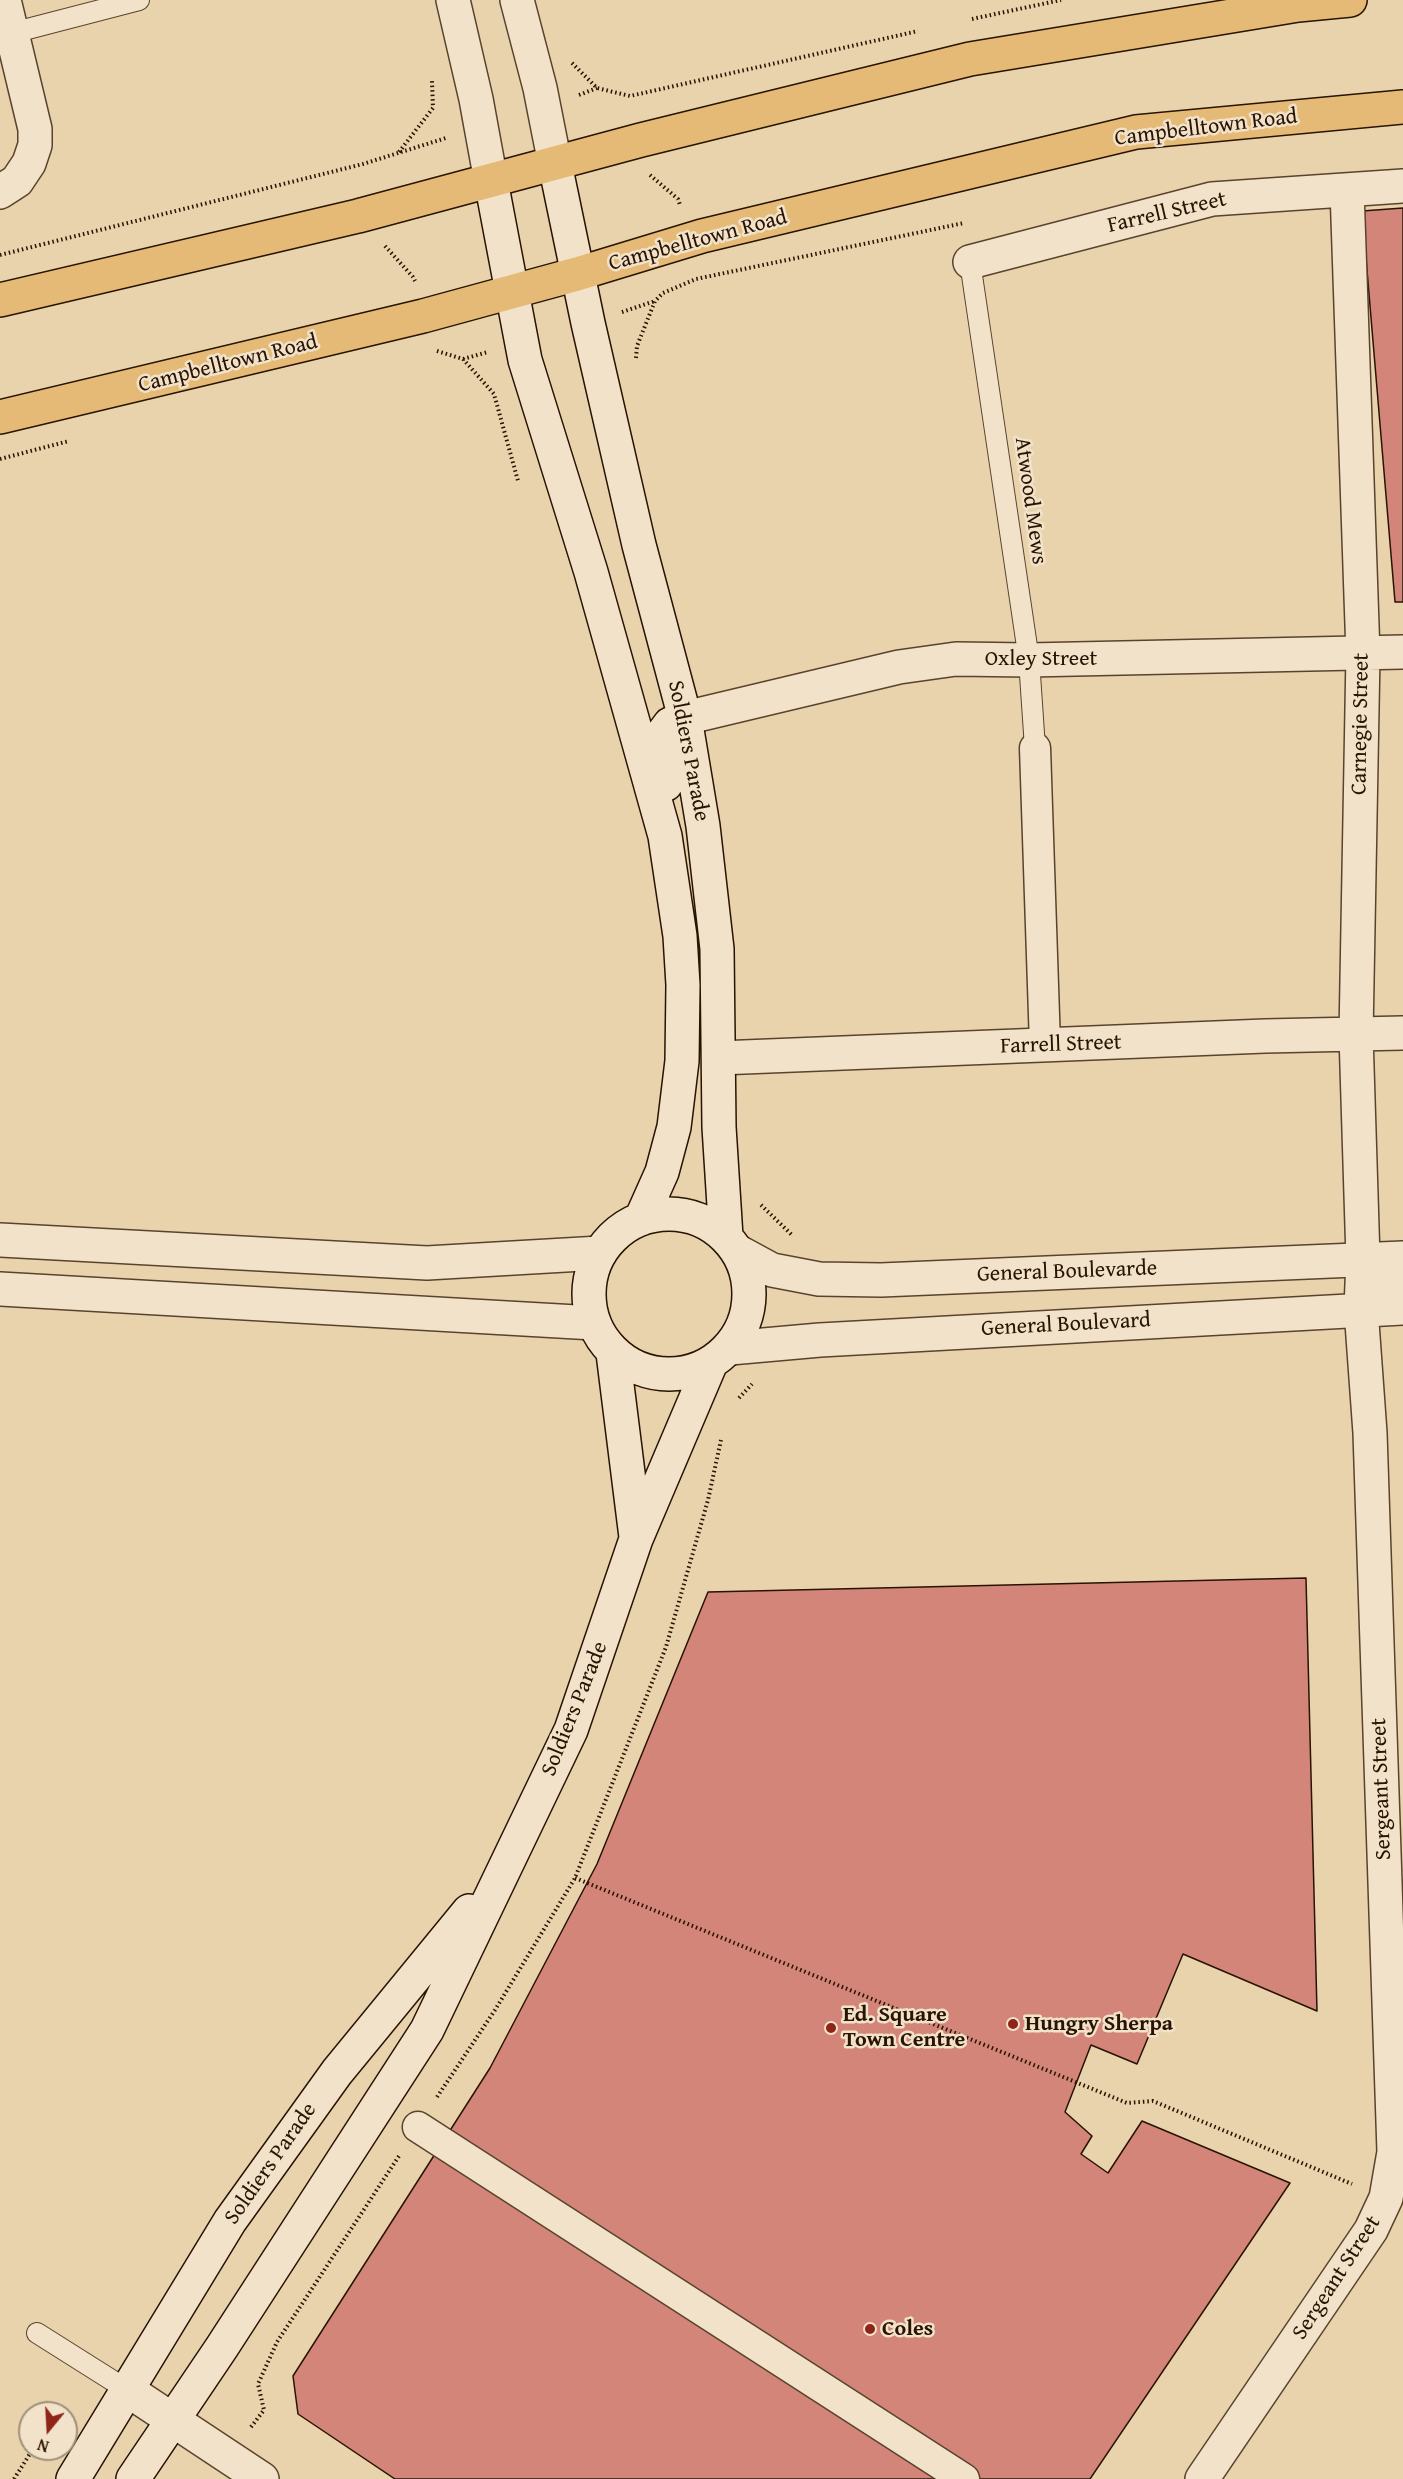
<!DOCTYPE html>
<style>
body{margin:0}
#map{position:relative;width:1403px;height:2479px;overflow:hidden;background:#e9d3ac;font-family:"Gentium Book Plus",serif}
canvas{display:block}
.north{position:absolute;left:18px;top:2401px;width:60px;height:60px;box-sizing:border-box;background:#f1e2c9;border:2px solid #a18f7a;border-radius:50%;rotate:198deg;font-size:16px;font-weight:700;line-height:24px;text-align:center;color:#291303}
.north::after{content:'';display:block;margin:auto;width:21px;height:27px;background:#8f2418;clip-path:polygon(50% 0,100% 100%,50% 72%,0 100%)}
</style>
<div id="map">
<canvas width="1403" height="2479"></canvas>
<div class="north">N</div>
</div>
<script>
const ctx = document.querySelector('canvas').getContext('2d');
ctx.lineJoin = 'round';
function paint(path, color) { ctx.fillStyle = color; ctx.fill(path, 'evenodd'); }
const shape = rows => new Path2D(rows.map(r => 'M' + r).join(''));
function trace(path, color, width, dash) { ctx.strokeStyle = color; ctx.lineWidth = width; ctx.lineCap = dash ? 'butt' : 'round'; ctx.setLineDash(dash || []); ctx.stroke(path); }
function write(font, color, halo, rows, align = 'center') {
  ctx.font = font + ' "Gentium Book Plus",serif'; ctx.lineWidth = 5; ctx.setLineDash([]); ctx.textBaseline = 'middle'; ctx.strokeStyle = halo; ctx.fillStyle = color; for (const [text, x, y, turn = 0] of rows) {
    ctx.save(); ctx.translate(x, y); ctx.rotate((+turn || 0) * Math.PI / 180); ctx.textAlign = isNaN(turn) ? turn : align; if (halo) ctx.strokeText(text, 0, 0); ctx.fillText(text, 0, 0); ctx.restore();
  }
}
const building = shape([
 [1403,208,1403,602,1395,602,1362,211,1403,208],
 [1306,1578,1317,2011,1183,1954,1137,2064,1091,2045,1065,2112,1092,2136,1081,2154,1108,2173,1142,2121,1290,2183,1090,2479,395,2479,298,2414,293,2376,490,2068,597,1864,708,1592,1306,1578]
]);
const path = shape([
 [972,19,1061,0],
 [572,63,597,88,630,96,918,31],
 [579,95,597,88],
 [399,152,433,108,432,81],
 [650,175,678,199,680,205],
 [385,246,413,277,415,281],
 [0,255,363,164,446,138],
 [622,312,655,301],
 [437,351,463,359,494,394,518,481],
 [636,358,637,346,655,301,663,293,696,279,964,223],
 [463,359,488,352],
 [0,459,69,441],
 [761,1205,792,1235],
 [739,1398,752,1384],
 [575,1878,1127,2103,1153,2101,1352,2184],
 [437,2097,495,2010,575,1878,666,1647,708,1500,721,1440],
 [251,2427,264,2410,258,2384,277,2342,399,2156],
 [14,2479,33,2449]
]);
const service = shape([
 [12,33,139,0],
 [970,262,1029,660,1035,748],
 [37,2333,129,2391]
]);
const pedestrian = shape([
 [1035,748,1045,1045],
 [418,2127,964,2479]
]);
const minor = shape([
 [0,192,17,181,29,163,35,145,35,129,4,0],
 [970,262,1212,199,1403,186],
 [685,718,899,667,956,659,1029,660,1403,652],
 [719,1058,1265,1036,1403,1033],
 [129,2391,262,2479],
 [1202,2479,1371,2230,1386,2198,1394,2152,1370,1433,1361,1309,1363,1259,1356,1035,1363,654,1347,190]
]);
const tertiary = shape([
 [453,0,476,99,491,181],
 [517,0,540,88,555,164],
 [0,1240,427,1263,600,1253],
 [737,1251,772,1270,819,1279,881,1280,1403,1258],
 [1363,1259,1381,1276,1403,1286],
 [0,1289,594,1323],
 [730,1348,820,1340,1403,1308]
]);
const secondary = shape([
 [555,164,588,323,639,545,685,718,703,826,717,949,719,1127,726,1237],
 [491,181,525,360,591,572,665,836,680,936,683,985,682,1061,674,1127,662,1172,641,1219],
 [666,784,661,766,660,747,664,732,670,724,685,718],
 '589 1294a80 80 0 1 1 160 0a80 80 0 1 1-160 0Z',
 [613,1353,636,1537],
 [73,2479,230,2221,337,2072,469,1911],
 [133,2479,222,2347,427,2030,571,1730,636,1539,710,1365]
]);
const primary = shape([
 [0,300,358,216,641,140,970,59,1298,5,1350,0],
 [0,417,423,316,577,274,702,236,1136,132,1403,107]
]);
const markers = [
 [1013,2024,6,"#8f2418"],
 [831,2028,6,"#8f2418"],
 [870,2329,6,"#8f2418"]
];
const streetNames = [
 ["Campbelltown Road",1206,128,-7],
 ["Farrell Street",1167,213,-13],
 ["Campbelltown Road",698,241,-15],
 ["Campbelltown Road",228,364,-14],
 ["Atwood Mews",1030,501,82],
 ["Oxley Street",1041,659],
 ["Carnegie Street",1361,724,-89],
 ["Soldiers Parade",688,751,79],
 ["Farrell Street",1061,1045,-2],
 ["General Boulevarde",1067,1272,-2],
 ["General Boulevard",1066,1325,-3],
 ["Soldiers Parade",575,1709,-68],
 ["Sergeant Street",1382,1789,-92],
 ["Soldiers Parade",271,2164,-55],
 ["Sergeant Street",1337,2278,-57]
];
const poiNames = [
 ["Ed. Square",843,2015],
 ["Town Centre",843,2040],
 ["Hungry Sherpa",1025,2024],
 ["Coles",882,2329]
];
paint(building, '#d28578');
trace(building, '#291303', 1.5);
trace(service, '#59432d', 22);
trace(pedestrian, '#59432d', 33);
trace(minor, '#59432d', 36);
trace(tertiary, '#59432d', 36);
trace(secondary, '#291303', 36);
trace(primary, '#291303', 36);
trace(path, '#291303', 4, [1.5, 3]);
trace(service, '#f1e2c9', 20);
trace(pedestrian, '#f1e2c9', 30);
trace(minor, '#f1e2c9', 33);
trace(tertiary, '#f1e2c9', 33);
trace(secondary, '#f1e2c9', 33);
trace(primary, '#e4ba76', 33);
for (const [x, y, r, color] of markers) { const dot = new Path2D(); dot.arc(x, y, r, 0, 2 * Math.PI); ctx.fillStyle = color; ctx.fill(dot); trace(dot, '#f1e2c9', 2); }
write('22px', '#291303', '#f1e2c9', streetNames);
write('bold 22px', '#291303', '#f1e2c9', poiNames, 'left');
</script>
